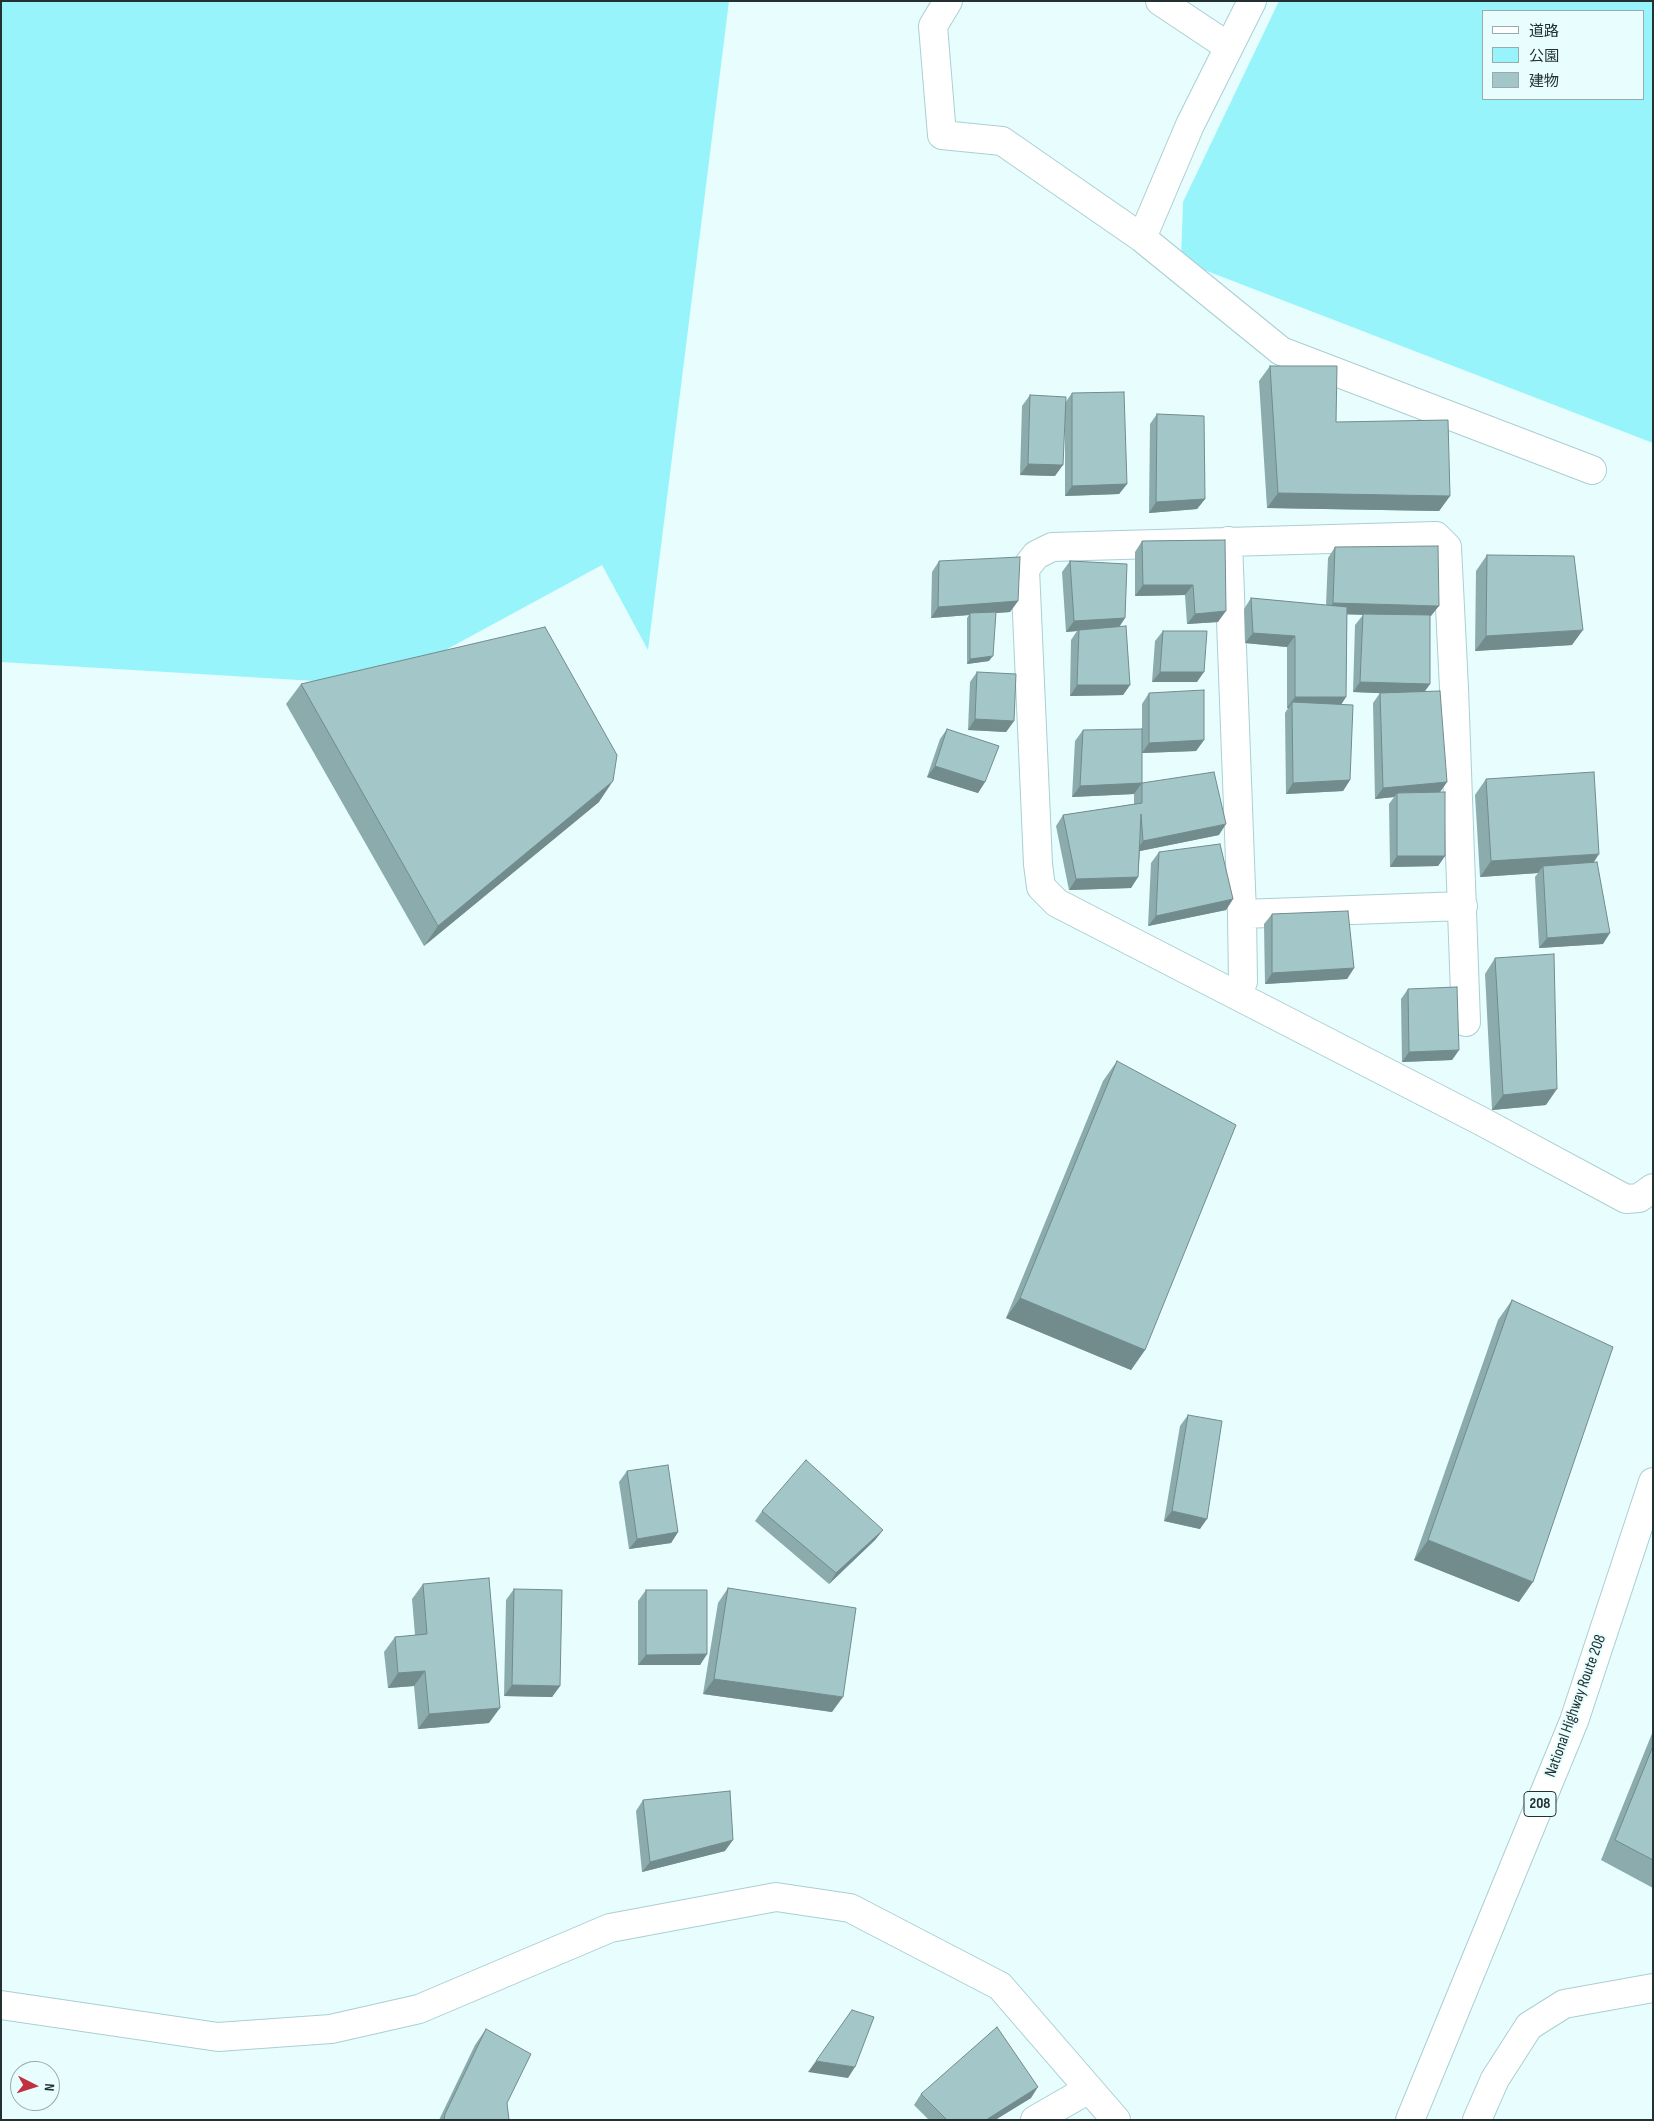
<!DOCTYPE html>
<meta charset="utf-8">
<style>
body{margin:0}
#map{position:relative;width:1654px;height:2121px;overflow:hidden;background:#e7fdfe;font-family:"Sofia Sans Condensed","Noto Sans JP",sans-serif}
canvas{display:block}
.frame{position:absolute;inset:0;border:2px solid #233132;pointer-events:none}
.legend{position:absolute;left:1482px;top:10px;width:162px;height:90px;box-sizing:border-box;background:#e7fdfe;border:1px solid #99abac;margin:0;padding:6px 9px;list-style:none;font-size:15px;color:#233132}
.legend li{display:flex;align-items:center;gap:10px;height:25px}
.legend b{width:25px;border:1px solid #99abac}
.north{position:absolute;left:10px;top:2061px;width:50px;height:50px;box-sizing:border-box;background:#e7fdfe;border:1px solid #99abac;border-radius:50%;rotate:95deg;font-size:14px;font-weight:700;line-height:20px;text-align:center;color:#233132}
.north::after{content:'';display:block;margin:auto;width:18px;height:22px;background:#c1313f;clip-path:polygon(50% 0,100% 100%,50% 72%,0 100%)}
</style>
<div id="map">
<canvas width="1654" height="2121"></canvas>
<div class="frame"></div>
<ul class="legend">
<li><b style="height:6px;background:#fff"></b>道路</li>
<li><b style="height:14px;background:#97f4fa"></b>公園</li>
<li><b style="height:14px;background:#a3c7c9"></b>建物</li>
</ul>
<div class="north">N</div>
</div>
<script>
const ctx = document.querySelector('canvas').getContext('2d');
ctx.lineJoin = 'round';
function paint(path, color) { ctx.fillStyle = color; ctx.fill(path, 'evenodd'); }
const shape = rows => new Path2D(rows.map(r => 'M' + r).join(''));
function trace(path, color, width, dash) { ctx.strokeStyle = color; ctx.lineWidth = width; ctx.lineCap = dash ? 'butt' : 'round'; ctx.setLineDash(dash || []); ctx.stroke(path); }
function write(font, color, halo, rows, align = 'center') {
  ctx.font = font + ' "Sofia Sans Condensed",sans-serif'; ctx.lineWidth = 4; ctx.setLineDash([]); ctx.textBaseline = 'middle'; ctx.strokeStyle = halo; ctx.fillStyle = color; for (const [text, x, y, turn = 0] of rows) {
    ctx.save(); ctx.translate(x, y); ctx.rotate((+turn || 0) * Math.PI / 180); ctx.textAlign = isNaN(turn) ? turn : align; if (halo) ctx.strokeText(text, 0, 0); ctx.fillText(text, 0, 0); ctx.restore();
  }
}
const green = shape([
 [1,1,729,1,648,650,602,565,381,685,1,662],
 [1279,1,1653,1,1653,443,1181,261,1183,202],
 [1483,11,1643,11,1643,99,1483,99]
]);
const minor = shape([
 [948,1,933,26,942,135,1002,141,1142,238],
 [1160,1,1229,47],
 [1252,1,1190,125,1142,238,1281,351,1592,470],
 [1228,541,1242,914,1243,982,1235,994],
 [1242,914,1463,906],
 [1466,1022,1454,688,1447,547,1436,536,1052,547,1036,555,1025,569,1038,864,1041,887,1057,903,1481,1121,1626,1199,1639,1198,1653,1188],
 [1,2005,218,2037,331,2029,419,2009,610,1928,776,1897,850,1908,1000,1986,1116,2120],
 [1035,2120,1089,2089],
 [1477,2120,1495,2079,1529,2026,1564,2004,1653,1988]
]);
const highway = shape([
 [1410,2120,1574,1721,1653,1482]
]);
const wall = shape([
 [1270,366,1336,422,1450,496,1439,511,1267,508,1259,381],
 [1072,393,1127,484,1119,494,1065,496,1065,412,1055,476,1020,475,1022,406,1030,395,1065,403],
 [1157,414,1205,499,1197,509,1149,513,1150,424],
 [1225,540,1218,622,1187,624,1185,595,1135,596,1135,552,1142,541],
 [1335,547,1431,616,1430,616,1430,684,1425,691,1447,782,1440,792,1445,856,1438,866,1390,867,1389,804,1394,797,1375,799,1373,703,1380,693,1353,692,1355,625,1363,615,1347,614,1346,697,1341,704,1350,780,1343,791,1286,794,1285,713,1288,708,1287,708,1287,647,1245,643,1244,609,1251,598,1326,605,1328,558],
 [1487,555,1572,645,1475,651,1476,571],
 [939,561,1018,601,1010,612,995,613,989,661,967,664,967,618,969,615,931,618,932,572],
 [1070,561,1125,618,1120,626,1130,685,1123,695,1070,696,1071,640,1077,631,1066,632,1062,572],
 [1163,631,1197,682,1152,682,1155,641],
 [977,672,1014,721,1006,732,968,730,970,682],
 [301,684,599,802,424,946,286,704],
 [1149,693,1204,740,1196,751,1142,753,1142,783,1219,835,1140,851,1138,877,1131,888,1069,890,1056,826,1063,815,1134,804,1134,794,1072,797,1075,741,1083,730,1142,729,1142,704],
 [947,729,985,782,978,793,927,777,940,739],
 [1486,779,1594,862,1603,944,1539,948,1535,877,1538,873,1480,877,1475,795],
 [1159,852,1233,899,1226,910,1148,926,1151,863],
 [1272,914,1354,968,1347,979,1265,984,1264,924],
 [1495,958,1546,1105,1492,1110,1485,974],
 [1408,989,1459,1050,1452,1060,1402,1062,1401,999],
 [1117,1061,1145,1350,1131,1370,1006,1318,1103,1081],
 [1512,1300,1519,1602,1414,1560,1498,1320],
 [1188,1415,1200,1529,1164,1521,1180,1426],
 [627,1471,678,1532,671,1543,629,1549,619,1482],
 [762,1511,883,1530,875,1540,829,1584,755,1521],
 [423,1584,489,1723,418,1729,414,1686,388,1688,384,1652,395,1637,415,1635,412,1599],
 [728,1588,832,1712,703,1694,718,1603],
 [514,1589,560,1686,552,1697,504,1696,506,1600],
 [646,1590,707,1654,700,1665,638,1665,638,1601],
 [1653,1731,1653,1888,1601,1860],
 [643,1800,725,1851,642,1872,636,1811],
 [486,2029,509,2120,439,2120,475,2045],
 [921,2094,1031,2098,995,2120,929,2120,914,2105]
]);
const shadedWall = shape([
 [1028,464,1063,465,1055,476,1020,475],
 [1127,484,1119,494,1065,496,1072,486],
 [1278,493,1450,496,1439,511,1267,508],
 [1205,499,1197,509,1149,513,1156,502],
 [1143,585,1193,585,1185,595,1135,596],
 [1018,601,1010,612,970,615,970,613,969,615,931,618,938,607],
 [1333,603,1439,606,1431,616,1326,614],
 [1226,611,1218,622,1187,624,1195,614],
 [1125,618,1118,628,1079,630,1077,631,1066,632,1074,621],
 [1583,630,1572,645,1475,651,1486,636],
 [1253,633,1295,636,1287,647,1245,643],
 [993,656,989,661,967,664,970,659],
 [1160,672,1204,672,1197,682,1152,682],
 [1360,682,1430,684,1422,695,1353,692],
 [1077,685,1130,685,1123,695,1070,696],
 [1295,697,1346,697,1339,708,1292,702,1289,708,1287,708],
 [975,719,1014,721,1006,732,968,730],
 [1204,740,1196,751,1142,753,1149,743],
 [935,766,985,782,978,793,927,777],
 [1350,780,1343,791,1286,794,1293,783],
 [613,781,599,802,424,946,438,926],
 [1447,782,1440,792,1397,793,1394,797,1375,799,1383,788],
 [1142,783,1134,794,1072,797,1080,786],
 [1226,824,1219,835,1135,852,1143,841],
 [1599,854,1589,870,1543,866,1538,873,1480,877,1491,861],
 [1397,856,1445,856,1438,866,1390,867],
 [1138,877,1131,888,1069,890,1076,879],
 [1233,899,1226,910,1148,926,1156,916],
 [1610,933,1603,944,1539,948,1547,938],
 [1354,968,1347,979,1265,984,1272,973],
 [1459,1050,1452,1060,1402,1062,1409,1052],
 [1557,1089,1546,1105,1492,1110,1503,1095],
 [1020,1298,1145,1350,1131,1370,1006,1318],
 [1172,1511,1207,1519,1200,1529,1164,1521],
 [883,1530,875,1540,829,1584,836,1573],
 [678,1532,671,1543,629,1549,637,1539],
 [1428,1540,1533,1582,1519,1602,1414,1560],
 [707,1654,700,1665,638,1665,646,1655],
 [425,1671,414,1686,388,1688,398,1673],
 [714,1679,843,1697,832,1712,703,1694],
 [512,1685,560,1686,552,1697,504,1696],
 [500,1708,489,1723,418,1729,429,1714],
 [733,1840,725,1851,642,1872,650,1862],
 [816,2061,855,2067,848,2078,808,2072],
 [1038,2087,1031,2098,995,2120,986,2120]
]);
const building = shape([
 [1270,366,1337,366,1336,422,1448,420,1450,496,1278,493,1270,366],
 [1124,392,1127,484,1072,486,1072,393,1124,392],
 [1030,395,1066,397,1063,465,1028,464,1030,395],
 [1157,414,1204,416,1205,499,1156,502,1157,414],
 [1225,540,1226,611,1195,614,1193,585,1143,585,1142,541,1225,540],
 [1438,546,1439,606,1333,603,1335,547,1438,546],
 [1487,555,1574,556,1583,630,1486,636,1487,555],
 [1020,557,1018,601,938,607,939,561,1020,557],
 [1070,561,1127,564,1125,618,1074,621,1070,561],
 [1251,598,1347,607,1346,697,1295,697,1295,636,1253,633,1251,598],
 [996,612,993,656,970,659,970,613,996,612],
 [1363,614,1430,615,1430,684,1360,682,1363,614],
 [1126,626,1130,685,1077,685,1079,630,1126,626],
 [545,627,617,755,613,781,438,926,301,684,545,627],
 [1163,631,1207,631,1204,672,1160,672,1163,631],
 [977,672,1016,674,1014,721,975,719,977,672],
 [1204,690,1204,740,1149,743,1149,693,1204,690],
 [1440,691,1447,782,1383,788,1380,693,1440,691],
 [1292,702,1353,705,1350,780,1293,783,1292,702],
 [947,729,999,746,985,782,935,766,947,729],
 [1142,729,1142,783,1080,786,1083,730,1142,729],
 [1214,772,1226,824,1143,841,1141,814,1138,877,1076,879,1063,815,1142,803,1142,783,1214,772],
 [1594,772,1599,854,1491,861,1486,779,1594,772],
 [1445,792,1445,856,1397,856,1397,793,1445,792],
 [1220,844,1233,899,1156,916,1159,852,1220,844],
 [1597,862,1610,933,1547,938,1543,866,1597,862],
 [1348,911,1354,968,1272,973,1272,914,1348,911],
 [1554,954,1557,1089,1503,1095,1495,958,1554,954],
 [1457,987,1459,1050,1409,1052,1408,989,1457,987],
 [1117,1061,1236,1125,1145,1350,1020,1298,1117,1061],
 [1512,1300,1613,1347,1533,1582,1428,1540,1512,1300],
 [1188,1415,1222,1421,1207,1519,1172,1511,1188,1415],
 [806,1460,883,1530,836,1573,762,1511,806,1460],
 [668,1465,678,1532,637,1539,627,1471,668,1465],
 [489,1578,500,1708,429,1714,425,1671,398,1673,395,1637,427,1634,423,1584,489,1578],
 [728,1588,856,1608,843,1697,714,1679,728,1588],
 [514,1589,562,1590,560,1686,512,1685,514,1589],
 [646,1590,707,1590,707,1654,646,1655,646,1590],
 [1653,1746,1653,1860,1615,1840,1653,1746],
 [730,1791,733,1840,650,1862,643,1800,730,1791],
 [852,2010,874,2017,855,2067,816,2061,852,2010],
 [997,2027,1038,2087,986,2120,947,2120,921,2094,997,2027],
 [486,2029,531,2054,507,2103,509,2120,444,2120,445,2114,486,2029]
]);
const shields = [
 [1540,1804,32]
];
const shieldNames = [
 ["208",1540,1804]
];
const streetNames = [
 ["National Highway Route 208",1576,1706,-70]
];
paint(green, '#97f4fa');
trace(minor, '#abcfd2', 30);
trace(highway, '#abcfd2', 30);
trace(minor, '#fff', 28);
trace(highway, '#fff', 28);
paint(wall, '#8cabad');
paint(shadedWall, '#728b8d');
paint(building, '#a3c7c9');
trace(building, '#728b8d', 1);
for (const [x, y, w] of shields) { const box = new Path2D(); box.roundRect(x - w / 2, y - 12.5, w, 25, 4); ctx.fillStyle = '#e7fdfe'; ctx.fill(box); trace(box, '#233132', 1); }
write('bold 15px', '#233132', null, shieldNames);
write('16px', '#233132', '#e7fdfe', streetNames);
</script>
